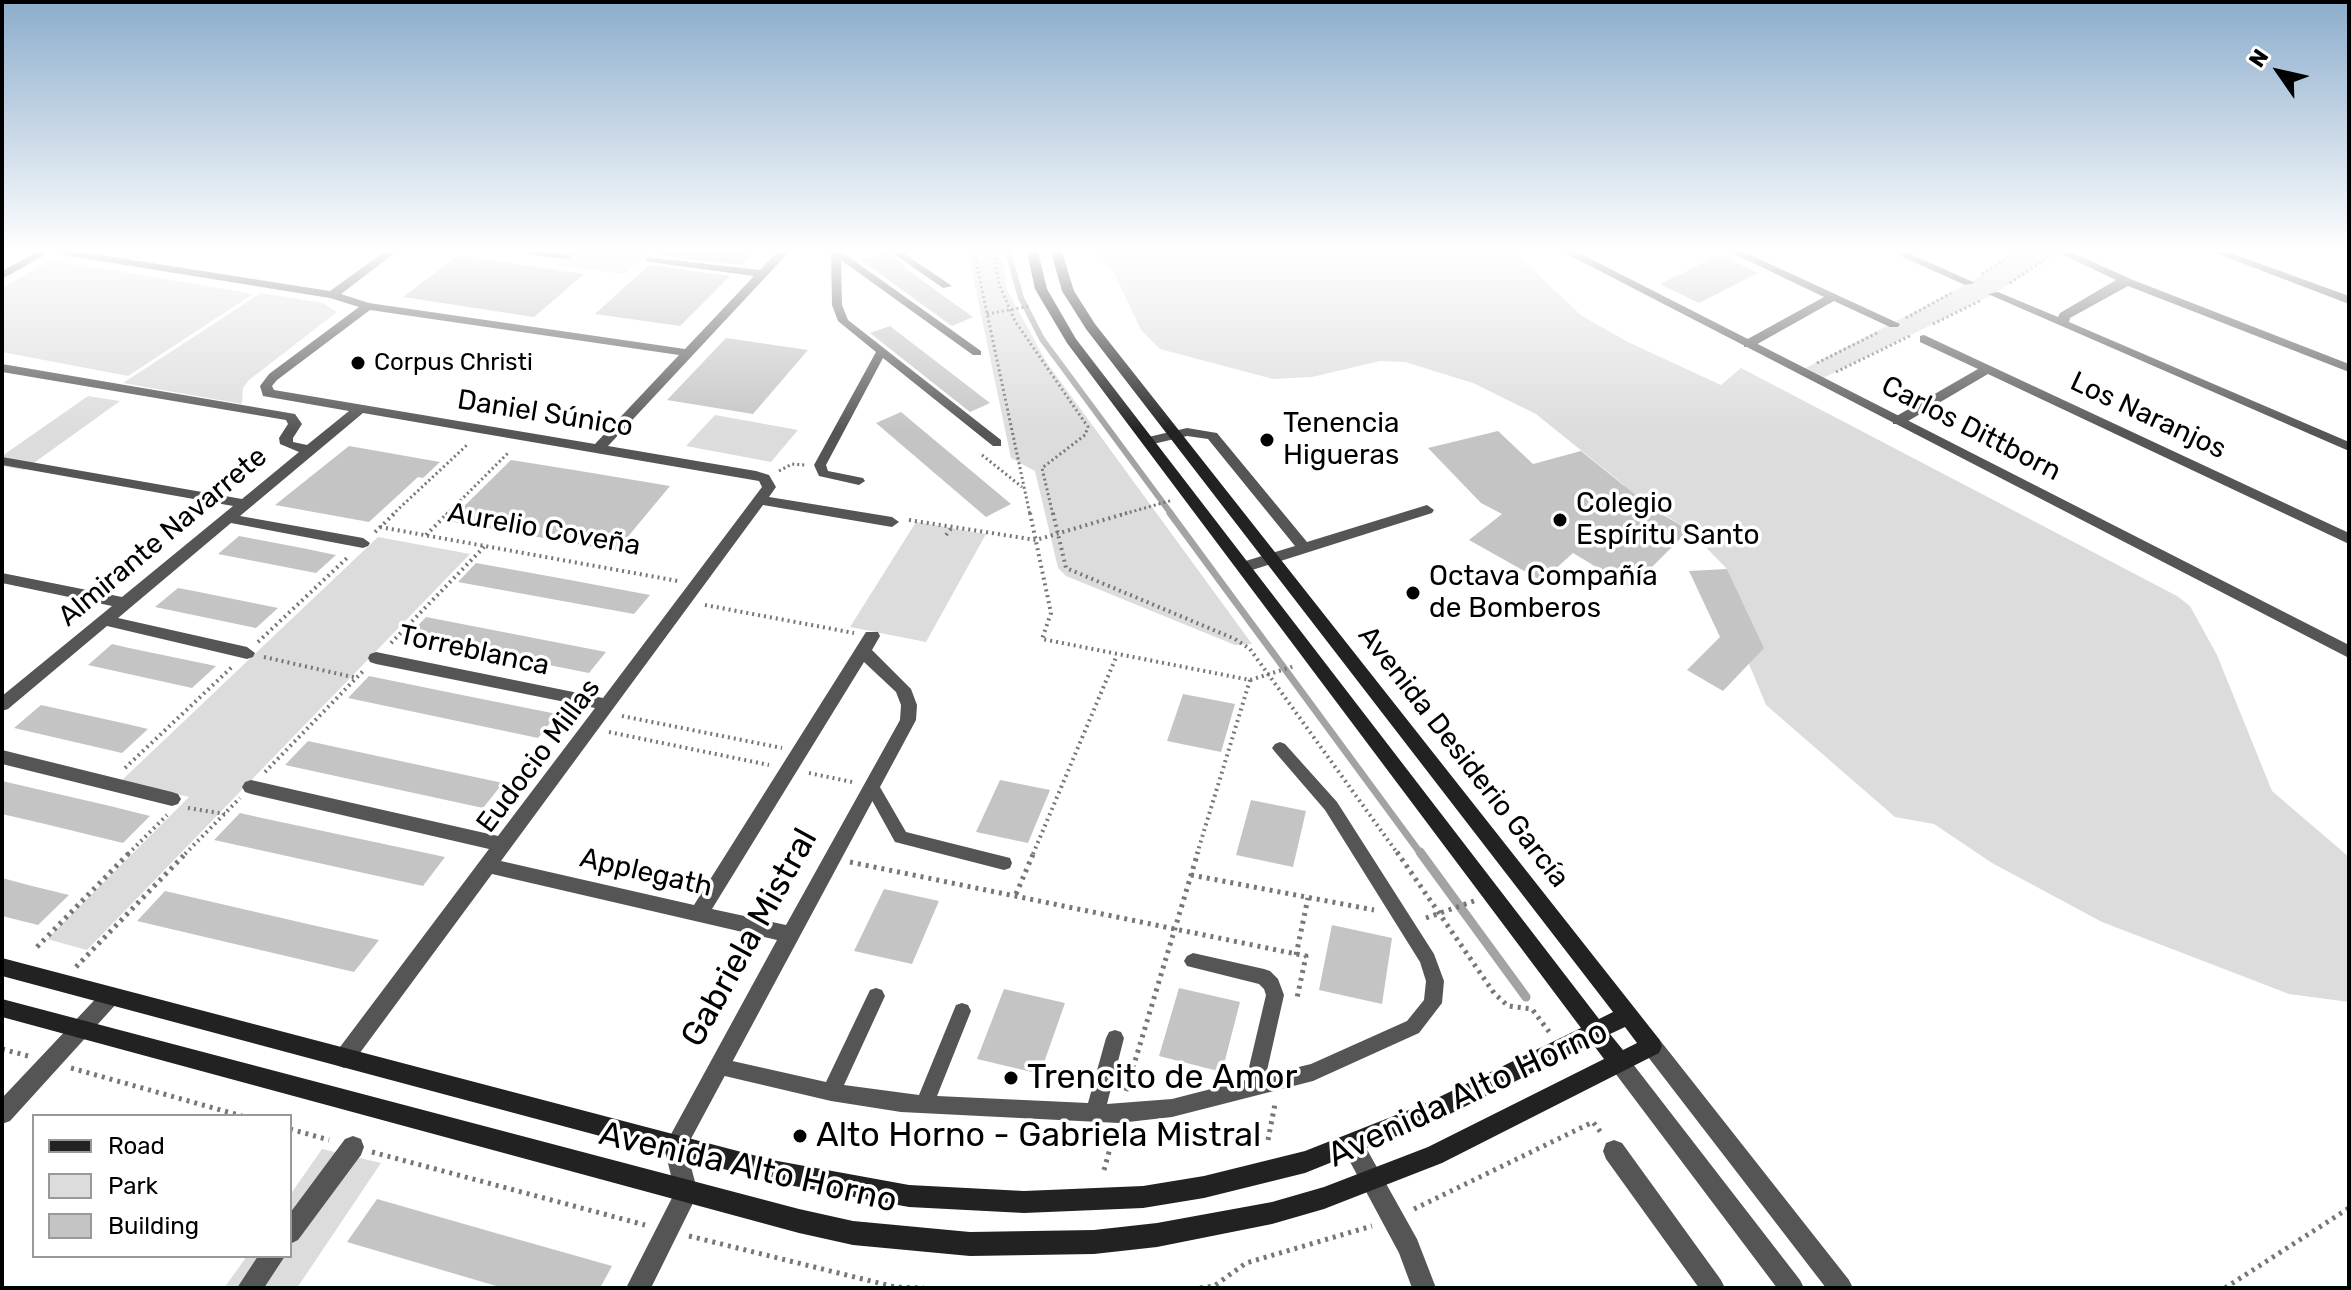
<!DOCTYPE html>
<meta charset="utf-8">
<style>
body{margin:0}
#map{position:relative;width:2351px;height:1290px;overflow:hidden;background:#fff;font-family:Rubik,sans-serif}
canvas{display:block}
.frame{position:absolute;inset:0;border:4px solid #000;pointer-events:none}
.legend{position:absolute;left:32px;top:1114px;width:260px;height:144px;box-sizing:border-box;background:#fff;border:2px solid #999;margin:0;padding:10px 14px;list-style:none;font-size:24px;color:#000}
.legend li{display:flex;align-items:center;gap:16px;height:40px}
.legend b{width:40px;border:2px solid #999}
.north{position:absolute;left:2239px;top:32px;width:80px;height:80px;-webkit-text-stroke:6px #fff;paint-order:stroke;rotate:304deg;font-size:22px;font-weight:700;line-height:32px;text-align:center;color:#000}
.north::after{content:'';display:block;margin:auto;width:28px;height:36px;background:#000;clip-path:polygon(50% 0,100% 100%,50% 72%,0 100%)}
</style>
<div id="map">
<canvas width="2351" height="1290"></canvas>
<div class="frame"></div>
<ul class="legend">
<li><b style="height:10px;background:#222"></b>Road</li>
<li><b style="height:22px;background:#dcdcdc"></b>Park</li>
<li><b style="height:22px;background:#c4c4c4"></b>Building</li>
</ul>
<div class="north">N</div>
</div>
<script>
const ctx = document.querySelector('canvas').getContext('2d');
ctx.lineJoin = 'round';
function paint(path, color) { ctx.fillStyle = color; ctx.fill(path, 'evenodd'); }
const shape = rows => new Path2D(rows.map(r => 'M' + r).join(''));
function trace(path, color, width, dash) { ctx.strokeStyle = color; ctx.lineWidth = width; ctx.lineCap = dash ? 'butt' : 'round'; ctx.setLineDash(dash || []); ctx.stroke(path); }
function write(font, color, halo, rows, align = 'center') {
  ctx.font = font + ' Rubik,sans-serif'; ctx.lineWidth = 7; ctx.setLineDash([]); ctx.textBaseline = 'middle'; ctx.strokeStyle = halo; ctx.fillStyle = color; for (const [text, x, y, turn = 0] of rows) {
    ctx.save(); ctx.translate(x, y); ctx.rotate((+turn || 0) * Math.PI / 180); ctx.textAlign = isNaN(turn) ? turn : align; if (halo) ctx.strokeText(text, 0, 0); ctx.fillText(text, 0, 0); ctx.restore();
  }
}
const green = shape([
 [571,252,649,252,624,274,556,265],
 [968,252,1001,252,1007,290,1047,363,1252,644,1235,645,1066,576,1058,568,1035,471,1011,458],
 [1093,252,1514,252,1582,316,1628,342,1721,385,1741,368,2177,596,2190,606,2217,655,2272,791,2349,857,2349,1002,2289,994,2102,922,1992,863,1934,824,1895,817,1766,705,1749,664,1760,640,1727,569,1689,530,1657,510,1617,493,1624,485,1536,414,1473,383,1405,362,1380,361,1312,377,1273,379,1160,349,1141,330,1112,269],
 [2016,252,2057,252,1994,294,1819,380,1800,371,1969,283],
 [52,260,253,294,128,376,2,352,2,288],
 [261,293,323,303,337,312,249,380,243,388,242,404,123,383],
 [88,396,120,401,24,470,2,466,2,456],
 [715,415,798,430,771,462,686,446],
 [916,522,986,534,926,642,850,627],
 [378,537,470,554,87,950,47,939,189,797,121,781],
 [322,1149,381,1163,297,1288,224,1288,247,1256,290,1256,290,1195]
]);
const streamFar2 = shape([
 [1008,252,1021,298,1042,339,1172,515]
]);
const streamFar1 = shape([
 [1170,513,1421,854]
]);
const stream = shape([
 [1420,852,1526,997]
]);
const building = shape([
 [664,252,754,252,741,265,659,256],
 [888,252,906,266,903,267,973,317,952,326,861,260],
 [1720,255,1758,273,1699,303,1660,284],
 [458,256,551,269,584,274,534,317,403,297],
 [649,265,650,265,730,276,680,326,595,314],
 [890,326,990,403,970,412,870,333],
 [726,338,808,350,753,414,667,400],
 [901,412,1011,504,986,517,876,423],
 [1498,431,1533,464,1581,451,1653,509,1689,530,1631,588,1573,553,1542,581,1469,540,1502,514,1481,503,1428,448],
 [349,446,440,462,423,478,418,477,369,522,275,505],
 [511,460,574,470,670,486,616,551,449,521],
 [239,536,302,548,336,555,316,573,218,554],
 [476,563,570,580,650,595,634,614,458,582],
 [1727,569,1764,648,1723,691,1687,670,1720,637,1689,571],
 [178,588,194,591,278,608,256,628,155,607],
 [426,617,606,652,589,673,407,637],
 [112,644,129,648,216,666,192,688,88,665],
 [369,676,457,694,557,714,538,738,348,698],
 [1183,694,1235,704,1221,752,1167,741],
 [41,705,127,724,148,729,122,753,14,728],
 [308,741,442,770,503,783,483,808,285,765],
 [1000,780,1050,790,1028,843,976,832],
 [2,781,110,806,150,816,123,843,45,824,2,814],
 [1251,800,1306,811,1293,867,1236,855],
 [240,813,262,818,445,857,423,886,214,840],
 [2,878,32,886,69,895,38,925,2,916],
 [884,889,939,901,912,964,854,951],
 [165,891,312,925,379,940,354,972,137,921],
 [1332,925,1392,938,1382,1004,1319,990],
 [1179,988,1240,1002,1222,1072,1159,1056],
 [1004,989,1065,1003,1040,1074,977,1059],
 [377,1199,506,1236,612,1266,600,1288,503,1288,347,1242]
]);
const pathFar2 = shape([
 [974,252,1030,515],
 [994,252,999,284,1015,321,1088,427,1085,435,1042,468,1053,515],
 [1982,274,2016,252],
 [2010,283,2049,257],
 [987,314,1030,306],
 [1906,318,1951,293],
 [1933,324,1982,300],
 [1817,363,1877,333],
 [1836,372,1910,336],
 [982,455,1022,487],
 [779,471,792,464,805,465],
 [392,515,467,445],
 [446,515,509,452],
 [1120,515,1173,500]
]);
const pathFar1 = shape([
 [1030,513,1051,613,1042,639,1250,680,1295,666],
 [1053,513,1066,568,1235,639,1250,649,1398,854],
 [909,520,1036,540,1127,513],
 [380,527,678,581],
 [375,532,395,513],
 [426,535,448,513],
 [946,535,953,526],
 [705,605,854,633],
 [258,642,348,557],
 [391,643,485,546],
 [264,657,357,678],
 [622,716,782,748],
 [609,732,769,765],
 [125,768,232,667],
 [265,772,365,669],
 [809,773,852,782],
 [188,808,225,814],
 [128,854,167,815],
 [185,854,240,798],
 [1033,854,1117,655],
 [1197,854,1250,680]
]);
const path = shape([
 [1397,852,1494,993,1508,1006,1532,1009,1550,1033],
 [850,862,1306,956,1297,998],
 [1191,875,1374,910],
 [1016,894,1034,852],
 [1426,918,1474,901],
 [37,947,130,852],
 [1296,955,1308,898],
 [76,967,187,852],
 [2,1049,28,1056],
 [71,1068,242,1116],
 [1126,1091,1198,852],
 [290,1129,329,1140],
 [1268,1140,1275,1104],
 [372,1152,645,1225],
 [1104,1170,1114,1134],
 [1414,1209,1593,1122,1602,1134],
 [689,1236,895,1287,924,1288],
 [1200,1288,1214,1286,1246,1263,1372,1226],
 [2225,1288,2349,1208]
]);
const service = shape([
 [831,252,842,252,981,351,981,355,973,355,841,260,842,305,848,320,1001,440,1001,446,993,446,883,358,826,465,828,471,863,478,865,481,859,485,819,476,814,465,876,352,838,321,832,305,831,252],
 [891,252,902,252,952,286,943,288,891,252],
 [1280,742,1285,744,1337,802,1434,954,1444,981,1442,1003,1419,1033,1313,1081,1172,1117,1119,1123,901,1112,831,1101,712,1073,710,1067,712,1061,719,1058,826,1082,870,990,876,988,882,990,885,996,844,1085,919,1095,956,1005,962,1003,968,1005,971,1011,937,1096,1088,1103,1106,1038,1109,1032,1115,1030,1121,1032,1124,1038,1107,1104,1172,1099,1246,1080,1266,995,1264,989,1259,984,1187,966,1184,961,1187,956,1193,953,1264,969,1270,971,1278,979,1284,995,1266,1075,1311,1064,1407,1021,1424,1000,1426,981,1420,962,1325,810,1275,752,1272,748,1275,744,1280,742],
 [872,780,877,782,906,832,1010,858,1012,863,1010,868,1004,870,895,842,864,786,867,782,872,780]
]);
const minor = shape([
 [37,252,50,252,2,279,2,271,37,252],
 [58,252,81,252,330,291,384,252,396,252,341,294,369,303,685,349,754,276,650,262,646,261,646,257,760,270,777,252,789,252,608,446,756,471,769,475,776,487,769,497,892,517,899,522,892,527,763,505,501,861,694,905,866,632,878,632,880,636,872,650,911,689,917,705,916,720,686,1148,698,1193,651,1288,626,1288,675,1192,664,1147,777,940,492,874,351,1065,344,1068,337,1065,333,1058,337,1051,489,849,251,794,245,792,242,787,245,782,251,780,498,836,595,708,376,664,370,662,368,658,370,654,376,652,603,698,762,487,759,481,363,413,240,516,363,538,370,543,368,546,363,548,231,523,118,618,247,647,255,653,253,657,247,659,107,626,8,709,2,711,2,696,112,606,2,583,2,573,122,597,233,506,2,465,2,457,242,499,299,452,280,444,279,438,288,424,286,420,2,372,2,364,295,414,302,424,293,438,293,442,307,445,349,411,263,396,260,386,269,374,359,307,330,298,63,255,58,252],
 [370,310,679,355,595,444,274,390,272,386,277,380,370,310],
 [864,662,896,692,901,705,900,720,786,925,712,909,864,662],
 [526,252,558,252,573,256,567,259,532,255,526,252],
 [1730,252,1744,252,1900,324,1898,327,1890,327,1834,301,1752,347,1744,347,1744,341,1824,297,1730,252],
 [1892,252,1906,252,1975,283,1965,285,1892,252],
 [2057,252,2071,252,2133,280,2349,364,2349,372,2128,286,2070,318,2069,322,2349,442,2349,451,1988,294,1998,292,2058,317,2060,313,2116,280,2057,252],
 [2213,252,2228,252,2349,296,2349,304,2213,252],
 [1924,335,2349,533,2349,544,1988,374,1903,424,1893,424,1893,418,1978,369,1920,342,1920,336,1924,335],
 [1187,428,1217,433,1307,542,1427,505,1434,510,1432,513,1249,571,1239,571,1236,567,1239,563,1295,546,1208,439,1187,436,1149,445,1142,441,1144,438,1187,428],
 [2,750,172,792,178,794,181,799,178,804,172,806,2,764,2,750],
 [111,987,118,990,121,996,118,1002,10,1121,2,1124,2,1098,104,990,111,987],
 [1352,1134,1360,1137,1417,1239,1436,1288,1412,1288,1399,1253,1341,1145,1344,1137,1352,1134],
 [353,1136,361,1139,364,1147,361,1155,298,1240,290,1244,290,1213,345,1139,353,1136],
 [1614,1140,1622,1143,1721,1280,1725,1288,1699,1288,1606,1159,1603,1151,1606,1143,1614,1140],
 [258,1256,285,1256,264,1288,237,1288,258,1256]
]);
const tertiary = shape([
 [1563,252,1577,252,2349,645,2349,658,1563,252],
 [1652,1036,1659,1039,1849,1280,1853,1288,1826,1288,1645,1053,1642,1046,1645,1039,1652,1036],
 [1619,1052,1626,1055,1800,1280,1804,1288,1777,1288,1612,1069,1608,1062,1612,1055,1619,1052]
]);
const secondary = shape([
 [1027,252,1038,252,1047,289,1076,339,1599,1019,1613,1012,1086,329,1062,291,1051,252,1062,252,1074,291,1095,324,1659,1039,1662,1046,1659,1053,1442,1163,1324,1209,1272,1224,1157,1247,1094,1254,970,1256,853,1245,799,1233,2,1017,2,999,799,1209,853,1221,970,1232,1094,1230,1157,1223,1272,1202,1324,1187,1428,1147,1604,1059,1592,1043,1444,1117,1305,1173,1204,1198,1143,1208,1024,1213,909,1207,772,1182,2,976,2,958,772,1160,909,1185,1024,1191,1143,1186,1204,1176,1305,1151,1429,1102,1581,1028,1067,343,1035,289,1027,252],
 [1625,1027,1637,1043,1623,1050,1610,1034,1625,1027]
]);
const markers = [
 [358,363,8,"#000"],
 [1267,440,8,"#000"],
 [1560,520,8,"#000"],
 [1413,593,8,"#000"],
 [1011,1078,8,"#000"],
 [800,1136,8,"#000"]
];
const farPoinames = [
 ["Corpus Christi",374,363]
];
const streetNames = [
 ["Daniel Súnico",545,414,9],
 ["Los Naranjos",2148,416,25],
 ["Carlos Dittborn",1971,429,27],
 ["Aurelio Coveña",544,530,10],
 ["Almirante Navarrete",163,537,-40],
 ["Torreblanca",474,651,12],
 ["Eudocio Millas",539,756,-53],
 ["Avenida Desiderio García",1463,757,52],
 ["Applegath",646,873,13]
];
const poiNames = [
 ["Tenencia",1283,424],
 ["Higueras",1283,456],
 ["Colegio",1576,504],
 ["Espíritu Santo",1576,536],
 ["Octava Compañía",1429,577],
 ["de Bomberos",1429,609]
];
const nearStreetnames = [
 ["Gabriela Mistral",750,938,-61],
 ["Avenida Alto Horno",1468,1094,-25],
 ["Avenida Alto Horno",748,1168,13]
];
const nearPoinames = [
 ["Trencito de Amor",1027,1078],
 ["Alto Horno - Gabriela Mistral",816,1136]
];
paint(green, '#dcdcdc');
trace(streamFar2, '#a3a3a3', 6);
trace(streamFar1, '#a3a3a3', 7);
trace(stream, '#a3a3a3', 9);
paint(building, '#c4c4c4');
trace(pathFar2, '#777', 3, [2, 3]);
trace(pathFar1, '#777', 4, [2, 4]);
trace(path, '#777', 5, [3, 5]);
paint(service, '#555');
paint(minor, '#555');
paint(tertiary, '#555');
paint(secondary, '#222');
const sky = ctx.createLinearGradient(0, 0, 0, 432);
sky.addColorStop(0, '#8cadcc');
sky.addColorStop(0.58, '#fff');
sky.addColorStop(1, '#ffffff00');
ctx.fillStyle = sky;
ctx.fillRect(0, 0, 2351, 432);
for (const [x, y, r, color] of markers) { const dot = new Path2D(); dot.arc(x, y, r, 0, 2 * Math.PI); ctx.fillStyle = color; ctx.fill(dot); trace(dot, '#fff', 3); }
write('24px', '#000', '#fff', farPoinames, 'left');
write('28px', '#000', '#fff', streetNames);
write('28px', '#000', '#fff', poiNames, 'left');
write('34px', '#000', '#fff', nearStreetnames);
write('34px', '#000', '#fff', nearPoinames, 'left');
</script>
